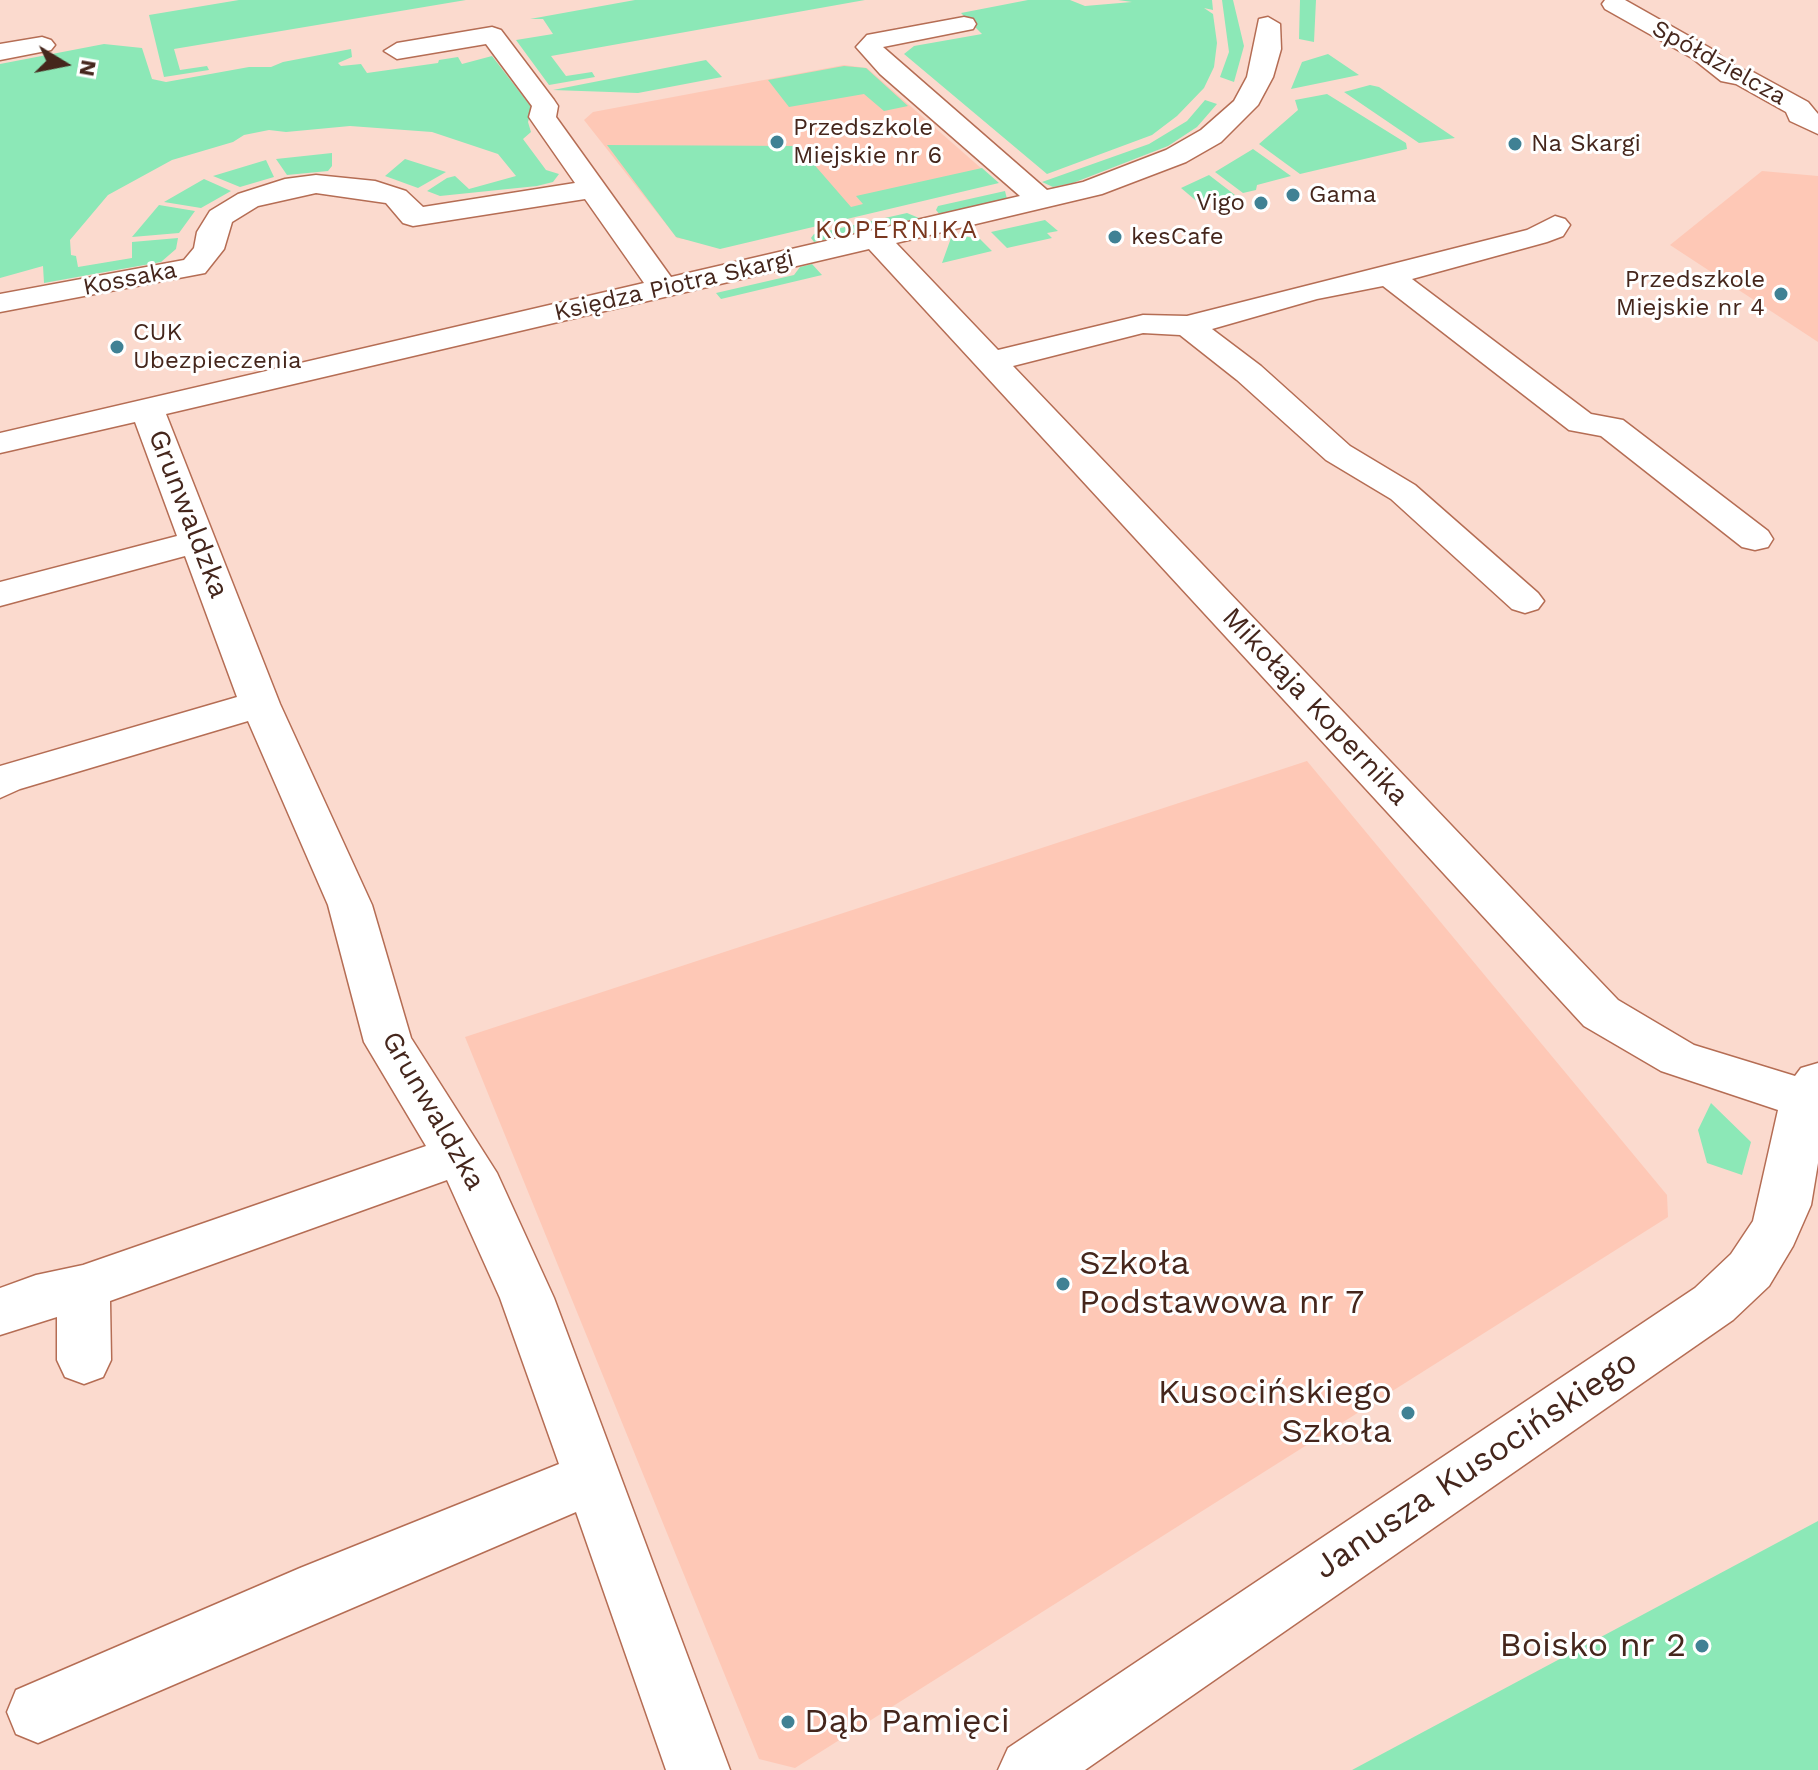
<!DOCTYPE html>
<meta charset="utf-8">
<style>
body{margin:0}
#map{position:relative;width:1818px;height:1770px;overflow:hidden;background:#fbdace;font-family:"Work Sans",sans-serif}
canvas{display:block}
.north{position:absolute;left:24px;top:24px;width:80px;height:80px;-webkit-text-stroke:6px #fff;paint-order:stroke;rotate:100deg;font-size:22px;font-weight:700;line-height:32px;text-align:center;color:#45261c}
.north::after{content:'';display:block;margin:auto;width:28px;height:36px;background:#45261c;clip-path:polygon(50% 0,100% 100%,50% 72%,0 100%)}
</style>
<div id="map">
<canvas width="1818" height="1770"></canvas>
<div class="north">N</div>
</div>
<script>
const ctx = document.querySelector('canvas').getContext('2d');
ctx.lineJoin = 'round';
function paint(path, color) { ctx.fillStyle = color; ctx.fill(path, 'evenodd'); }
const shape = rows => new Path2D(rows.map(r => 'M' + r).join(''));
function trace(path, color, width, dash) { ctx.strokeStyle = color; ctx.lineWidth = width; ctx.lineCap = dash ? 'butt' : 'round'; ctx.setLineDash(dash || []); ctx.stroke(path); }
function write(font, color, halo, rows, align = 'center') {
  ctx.font = font + ' "Work Sans",sans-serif'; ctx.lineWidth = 6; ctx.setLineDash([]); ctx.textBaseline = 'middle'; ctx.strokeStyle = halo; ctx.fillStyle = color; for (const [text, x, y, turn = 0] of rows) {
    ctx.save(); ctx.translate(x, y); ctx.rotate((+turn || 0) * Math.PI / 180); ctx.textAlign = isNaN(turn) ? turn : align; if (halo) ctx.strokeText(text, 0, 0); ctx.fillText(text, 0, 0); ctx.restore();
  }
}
const built = shape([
 [844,65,867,68,990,176,701,242,677,238,584,120,593,112],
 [1762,171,1818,176,1818,342,1670,245],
 [1307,761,1667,1195,1668,1217,795,1768,759,1759,465,1037]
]);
const green = shape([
 [239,0,466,0,174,49,180,70,207,66,209,70,164,77,149,15],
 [635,0,865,0,551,56,566,76,592,72,595,77,549,85,516,40,553,34,543,19,530,19],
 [1028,0,1070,0,1085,6,1132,2,1118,0,1212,0,1213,10,1204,8,1213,14,1217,43,1214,67,1204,88,1177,116,1152,135,1047,174,904,54,914,46,982,34,961,13],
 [1222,0,1233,0,1244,46,1234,82,1220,77,1229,52],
 [1300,0,1316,0,1314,42,1299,39],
 [104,44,142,48,152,79,166,82,249,67,271,67,283,62,351,49,352,57,338,63,341,66,361,64,367,73,438,63,439,60,458,57,462,64,492,56,532,108,528,122,531,132,523,139,546,170,559,174,553,182,537,186,440,196,427,191,447,178,455,176,469,189,516,176,498,154,432,132,350,126,286,132,269,130,244,135,233,142,172,160,108,195,70,240,71,255,76,256,78,267,132,258,132,242,178,238,176,249,161,262,44,283,43,266,0,278,0,64],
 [1328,54,1359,75,1291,89,1302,62],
 [706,60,722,77,638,93,553,90],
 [844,66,866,68,908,106,884,111,864,94,789,107,768,80],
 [1370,85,1379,87,1455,138,1419,143,1344,92],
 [1327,94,1406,143,1407,149,1300,174,1259,144,1298,110,1295,100],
 [1205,100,1217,104,1197,127,1168,146,1073,183,1053,187,1042,182,1149,144,1187,121],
 [607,145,798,146,851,207,863,204,856,196,982,168,999,183,720,249,676,237],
 [1253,149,1291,176,1257,185,1256,190,1243,193,1215,172],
 [332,153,332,166,328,171,287,175,276,159],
 [405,159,446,172,418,188,385,176],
 [266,160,274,177,240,187,213,176],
 [1209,175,1235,195,1200,204,1181,188],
 [204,179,231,191,201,208,164,202],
 [1005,191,1007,199,940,215,936,210,938,206],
 [159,205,195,211,179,233,132,237],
 [907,213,919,218,814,242,811,238,814,234],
 [1045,220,1058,231,1047,233,1052,238,1007,248,991,232],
 [963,236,980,239,992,251,942,263,951,238],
 [812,264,822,275,721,299,716,293,794,275,800,267],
 [1711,1103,1751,1142,1742,1175,1707,1163,1698,1130],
 [1818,1521,1818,1770,1352,1770]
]);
const minor = shape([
 [1605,0,1625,0,1710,48,1738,69,1753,72,1808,102,1818,114,1818,134,1790,121,1786,112,1736,84,1721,81,1692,58,1605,9,1602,4,1605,0],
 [964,17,973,19,976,24,973,29,883,47,1047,190,1083,182,1166,150,1201,130,1234,101,1247,77,1259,19,1268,17,1280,24,1281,49,1273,77,1258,105,1221,142,1186,162,1102,194,896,243,998,350,1143,315,1187,316,1527,230,1555,216,1565,219,1570,225,1563,236,1547,242,1412,279,1591,414,1623,420,1768,531,1773,539,1768,547,1755,550,1742,547,1601,436,1569,430,1383,286,1317,299,1212,329,1261,366,1350,446,1415,485,1538,593,1544,601,1538,609,1525,613,1512,609,1391,499,1326,460,1237,380,1180,335,1143,333,1013,366,1618,1000,1694,1045,1795,1076,1801,1068,1818,1063,1818,1163,1811,1205,1793,1246,1769,1286,1733,1320,1085,1770,998,1770,1008,1748,1695,1288,1731,1254,1753,1221,1778,1110,1661,1071,1584,1026,869,249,166,414,280,704,372,905,411,1038,497,1173,554,1298,730,1770,666,1770,576,1512,38,1743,16,1734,7,1712,16,1690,300,1568,559,1464,500,1298,447,1180,110,1301,111,1360,103,1377,84,1384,65,1377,57,1360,57,1317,0,1335,0,1288,36,1275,83,1265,426,1146,364,1042,328,905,248,721,20,789,0,798,0,766,237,697,185,556,0,606,0,582,177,536,135,422,0,453,0,433,644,283,585,199,413,226,403,223,386,203,316,193,258,206,232,222,224,249,205,273,0,312,0,294,184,260,194,248,197,232,210,211,238,194,285,179,316,175,375,181,406,191,423,207,575,183,529,117,532,106,486,44,397,59,384,51,397,43,492,27,501,30,554,100,558,106,556,117,671,277,1020,196,880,74,856,47,867,35,964,17],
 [42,37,51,40,55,45,51,50,0,60,0,44,42,37]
]);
const markers = [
 [777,142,8,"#408194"],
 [1515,144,8,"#408194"],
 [1293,195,8,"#408194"],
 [1261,203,8,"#408194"],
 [1115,237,8,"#408194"],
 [1781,294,8,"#408194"],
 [117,347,8,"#408194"],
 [1063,1284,8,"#408194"],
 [1408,1413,8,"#408194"],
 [1702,1646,8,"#408194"],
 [788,1722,8,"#408194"]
];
const farStreetnames = [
 ["Spółdzielcza",1719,63,29],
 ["Kossaka",130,279,-11],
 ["Księdza Piotra Skargi",674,286,-13]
];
const farPoinames = [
 ["Przedszkole",793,128],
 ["Miejskie nr 6",793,156],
 ["Na Skargi",1531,144],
 ["Gama",1309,195],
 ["Vigo",1245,203,"right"],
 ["kesCafe",1131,237],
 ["Przedszkole",1765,280,"right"],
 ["Miejskie nr 4",1765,308,"right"],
 ["CUK",133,333],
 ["Ubezpieczenia",133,361]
];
const farQuarternames = [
 ["KOPERNIKA",897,230]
];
const streetNames = [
 ["Grunwaldzka",188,514,69],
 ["Mikołaja Kopernika",1315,707,47],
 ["Grunwaldzka",433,1111,60]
];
const nearPoinames = [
 ["Szkoła",1079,1264],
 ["Podstawowa nr 7",1079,1303],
 ["Kusocińskiego",1392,1393,"right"],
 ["Szkoła",1392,1432,"right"],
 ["Boisko nr 2",1686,1646,"right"],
 ["Dąb Pamięci",804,1722]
];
const nearStreetnames = [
 ["Janusza Kusocińskiego",1476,1465,-34]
];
paint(built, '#fec8b6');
paint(green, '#8ce8b7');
trace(minor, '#b56d54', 3);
paint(minor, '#fff');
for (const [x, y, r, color] of markers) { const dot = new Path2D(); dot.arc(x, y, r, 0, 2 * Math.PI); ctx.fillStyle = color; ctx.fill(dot); trace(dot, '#fff', 3); }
write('24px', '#45261c', '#fff', farStreetnames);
write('24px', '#45261c', '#fff', farPoinames, 'left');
ctx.letterSpacing = '2px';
write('26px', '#79371f', '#fff', farQuarternames);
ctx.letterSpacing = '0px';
write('28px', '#45261c', '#fff', streetNames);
write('34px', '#45261c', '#fff', nearPoinames, 'left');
write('34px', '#45261c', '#fff', nearStreetnames);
</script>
